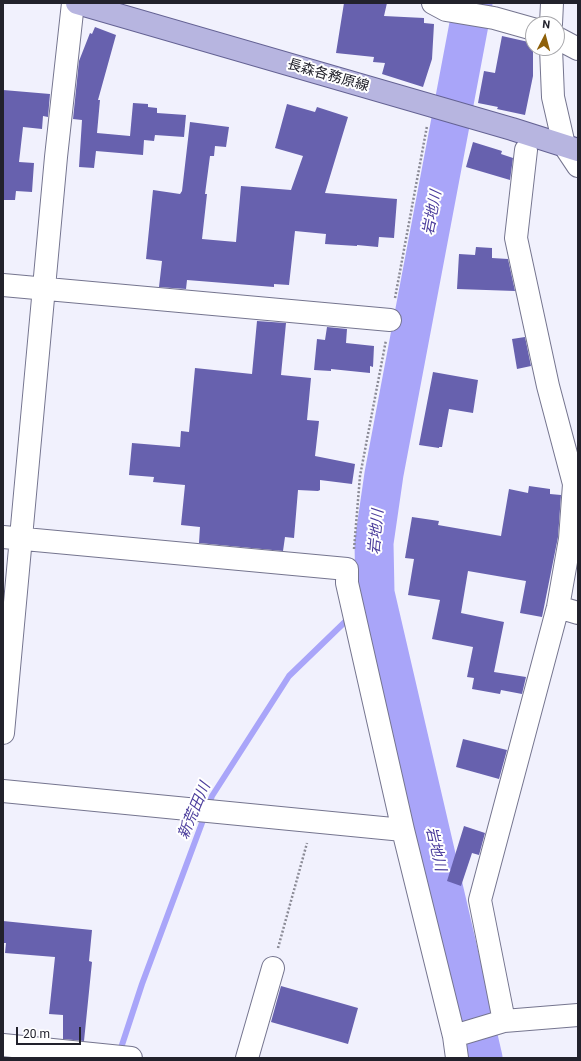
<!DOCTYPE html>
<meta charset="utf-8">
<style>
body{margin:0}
#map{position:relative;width:581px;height:1061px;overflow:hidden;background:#f1f1fd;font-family:Roboto,sans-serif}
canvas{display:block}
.frame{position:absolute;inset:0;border:4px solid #22222c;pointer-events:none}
.north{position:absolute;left:525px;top:16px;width:40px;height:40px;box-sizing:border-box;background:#fff;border:1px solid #a7a7ab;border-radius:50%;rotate:6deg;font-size:11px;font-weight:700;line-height:16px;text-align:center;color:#22222c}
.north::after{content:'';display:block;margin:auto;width:14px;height:18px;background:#8e6009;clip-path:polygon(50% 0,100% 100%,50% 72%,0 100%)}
.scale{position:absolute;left:16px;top:1027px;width:65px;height:18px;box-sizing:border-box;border:2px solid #22222c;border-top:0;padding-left:5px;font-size:12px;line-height:14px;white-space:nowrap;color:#22222c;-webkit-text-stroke:3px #fff;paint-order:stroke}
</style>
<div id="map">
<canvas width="581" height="1061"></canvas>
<div class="frame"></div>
<div class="north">N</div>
<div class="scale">20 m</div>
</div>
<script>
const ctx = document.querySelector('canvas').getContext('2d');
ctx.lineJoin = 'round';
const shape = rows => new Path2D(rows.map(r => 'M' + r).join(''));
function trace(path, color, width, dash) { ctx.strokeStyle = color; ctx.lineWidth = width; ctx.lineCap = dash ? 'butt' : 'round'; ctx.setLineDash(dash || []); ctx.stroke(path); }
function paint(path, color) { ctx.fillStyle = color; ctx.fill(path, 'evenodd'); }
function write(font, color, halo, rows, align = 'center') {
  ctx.font = font + ' Roboto,"Noto Sans JP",sans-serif'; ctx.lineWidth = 4; ctx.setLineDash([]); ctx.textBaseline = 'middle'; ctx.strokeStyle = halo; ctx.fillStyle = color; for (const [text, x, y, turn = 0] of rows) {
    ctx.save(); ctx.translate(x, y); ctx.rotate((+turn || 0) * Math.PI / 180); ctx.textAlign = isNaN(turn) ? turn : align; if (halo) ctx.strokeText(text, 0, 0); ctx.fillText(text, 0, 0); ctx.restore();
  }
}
const stream = shape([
 [358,610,375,593],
 [119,1054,142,984,212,796,289,676,350,617]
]);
const river = shape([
 [473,3,384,474,374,543,375,593,483,1058]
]);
const building = shape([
 [344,3,387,3,384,16,424,18,424,23,434,24,432,59,423,87,382,74,385,63,373,62,374,57,336,53],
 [95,27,116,35,98,100,100,100,97,133,130,136,133,103,148,104,148,107,157,108,157,113,186,115,184,137,155,135,154,141,144,140,143,155,96,151,94,168,79,167,82,120,73,119,79,61,90,33,92,34],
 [502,36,533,43,533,76,525,115,497,109,498,107,478,103,484,71,495,73],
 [3,90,50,94,48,117,43,116,42,129,23,127,19,162,34,163,32,192,16,191,15,200,3,200],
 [287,104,315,112,317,107,348,117,325,193,397,199,394,238,379,237,378,247,357,245,357,246,325,244,326,234,295,231,289,285,274,284,274,287,187,280,186,289,159,287,162,261,146,259,153,190,180,194,182,191,190,122,229,127,226,147,215,146,214,156,210,156,205,194,207,194,202,239,236,242,241,186,291,190,303,156,275,148],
 [473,142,502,151,501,154,513,158,510,180,466,167],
 [476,247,492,248,492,258,508,259,515,291,457,289,459,254,475,255],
 [257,321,286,323,281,375,311,378,307,420,319,421,315,456,355,464,352,484,320,480,320,490,318,491,298,490,294,538,285,537,283,551,199,543,200,527,181,525,185,485,153,482,154,477,129,475,132,443,180,447,181,431,189,432,195,368,252,374],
 [327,327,347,329,346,343,374,346,373,367,370,366,370,373,331,369,331,371,314,370,317,339,325,340],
 [525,337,531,366,517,369,512,339],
 [433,372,478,380,473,413,449,409,442,447,439,447,439,448,419,445],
 [529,486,550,489,550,494,561,495,558,537,542,617,520,613,526,581,468,571,461,613,504,622,494,672,526,677,522,694,501,690,500,694,472,689,474,678,467,677,473,647,432,639,440,600,408,595,414,559,405,558,412,517,439,521,438,525,501,536,509,489,528,493],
 [463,739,507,750,499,779,456,767],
 [464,826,485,833,479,855,472,853,461,886,447,881],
 [3,921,92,930,89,961,92,962,84,1041,63,1039,63,1015,49,1014,55,957,5,953,6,943,3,943],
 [281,986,358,1008,348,1044,271,1022]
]);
const path = shape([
 [395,298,427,126],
 [354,549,360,476,386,340],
 [278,948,307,843]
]);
const minor = shape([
 [433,3,446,10,494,18,533,29],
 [551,24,552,3],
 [557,38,578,49],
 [551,48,553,97,564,145,578,166],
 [3,285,390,320],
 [3,537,347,569,347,583,403,830,454,1036,457,1058],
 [558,607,578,613],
 [3,733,56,157,73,3],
 [3,791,403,830],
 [504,1021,480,900,558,607,570,539,574,484,548,386,516,238,526,150],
 [454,1036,504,1021,578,1015],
 [3,1045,131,1058],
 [247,1058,273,968]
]);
const major = shape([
 [77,3,512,129,578,150]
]);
const streetNames = [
 ["長森各務原線",328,76,16]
];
const waterNames = [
 ["岩地川",433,213,-79],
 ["岩地川",377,532,-85],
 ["新荒田川",195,811,-67],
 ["岩地川",435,849,77]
];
trace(stream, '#a9a5f9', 6);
trace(river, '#a9a5f9', 39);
paint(building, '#6761ae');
trace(minor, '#75758f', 24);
trace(major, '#646293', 24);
trace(path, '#8a8a95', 2.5, [2, 2]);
trace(minor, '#fff', 22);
trace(major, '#b7b5e0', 22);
write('14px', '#22222c', '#fff', streetNames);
write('italic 15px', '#4b3d9c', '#fff', waterNames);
</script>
